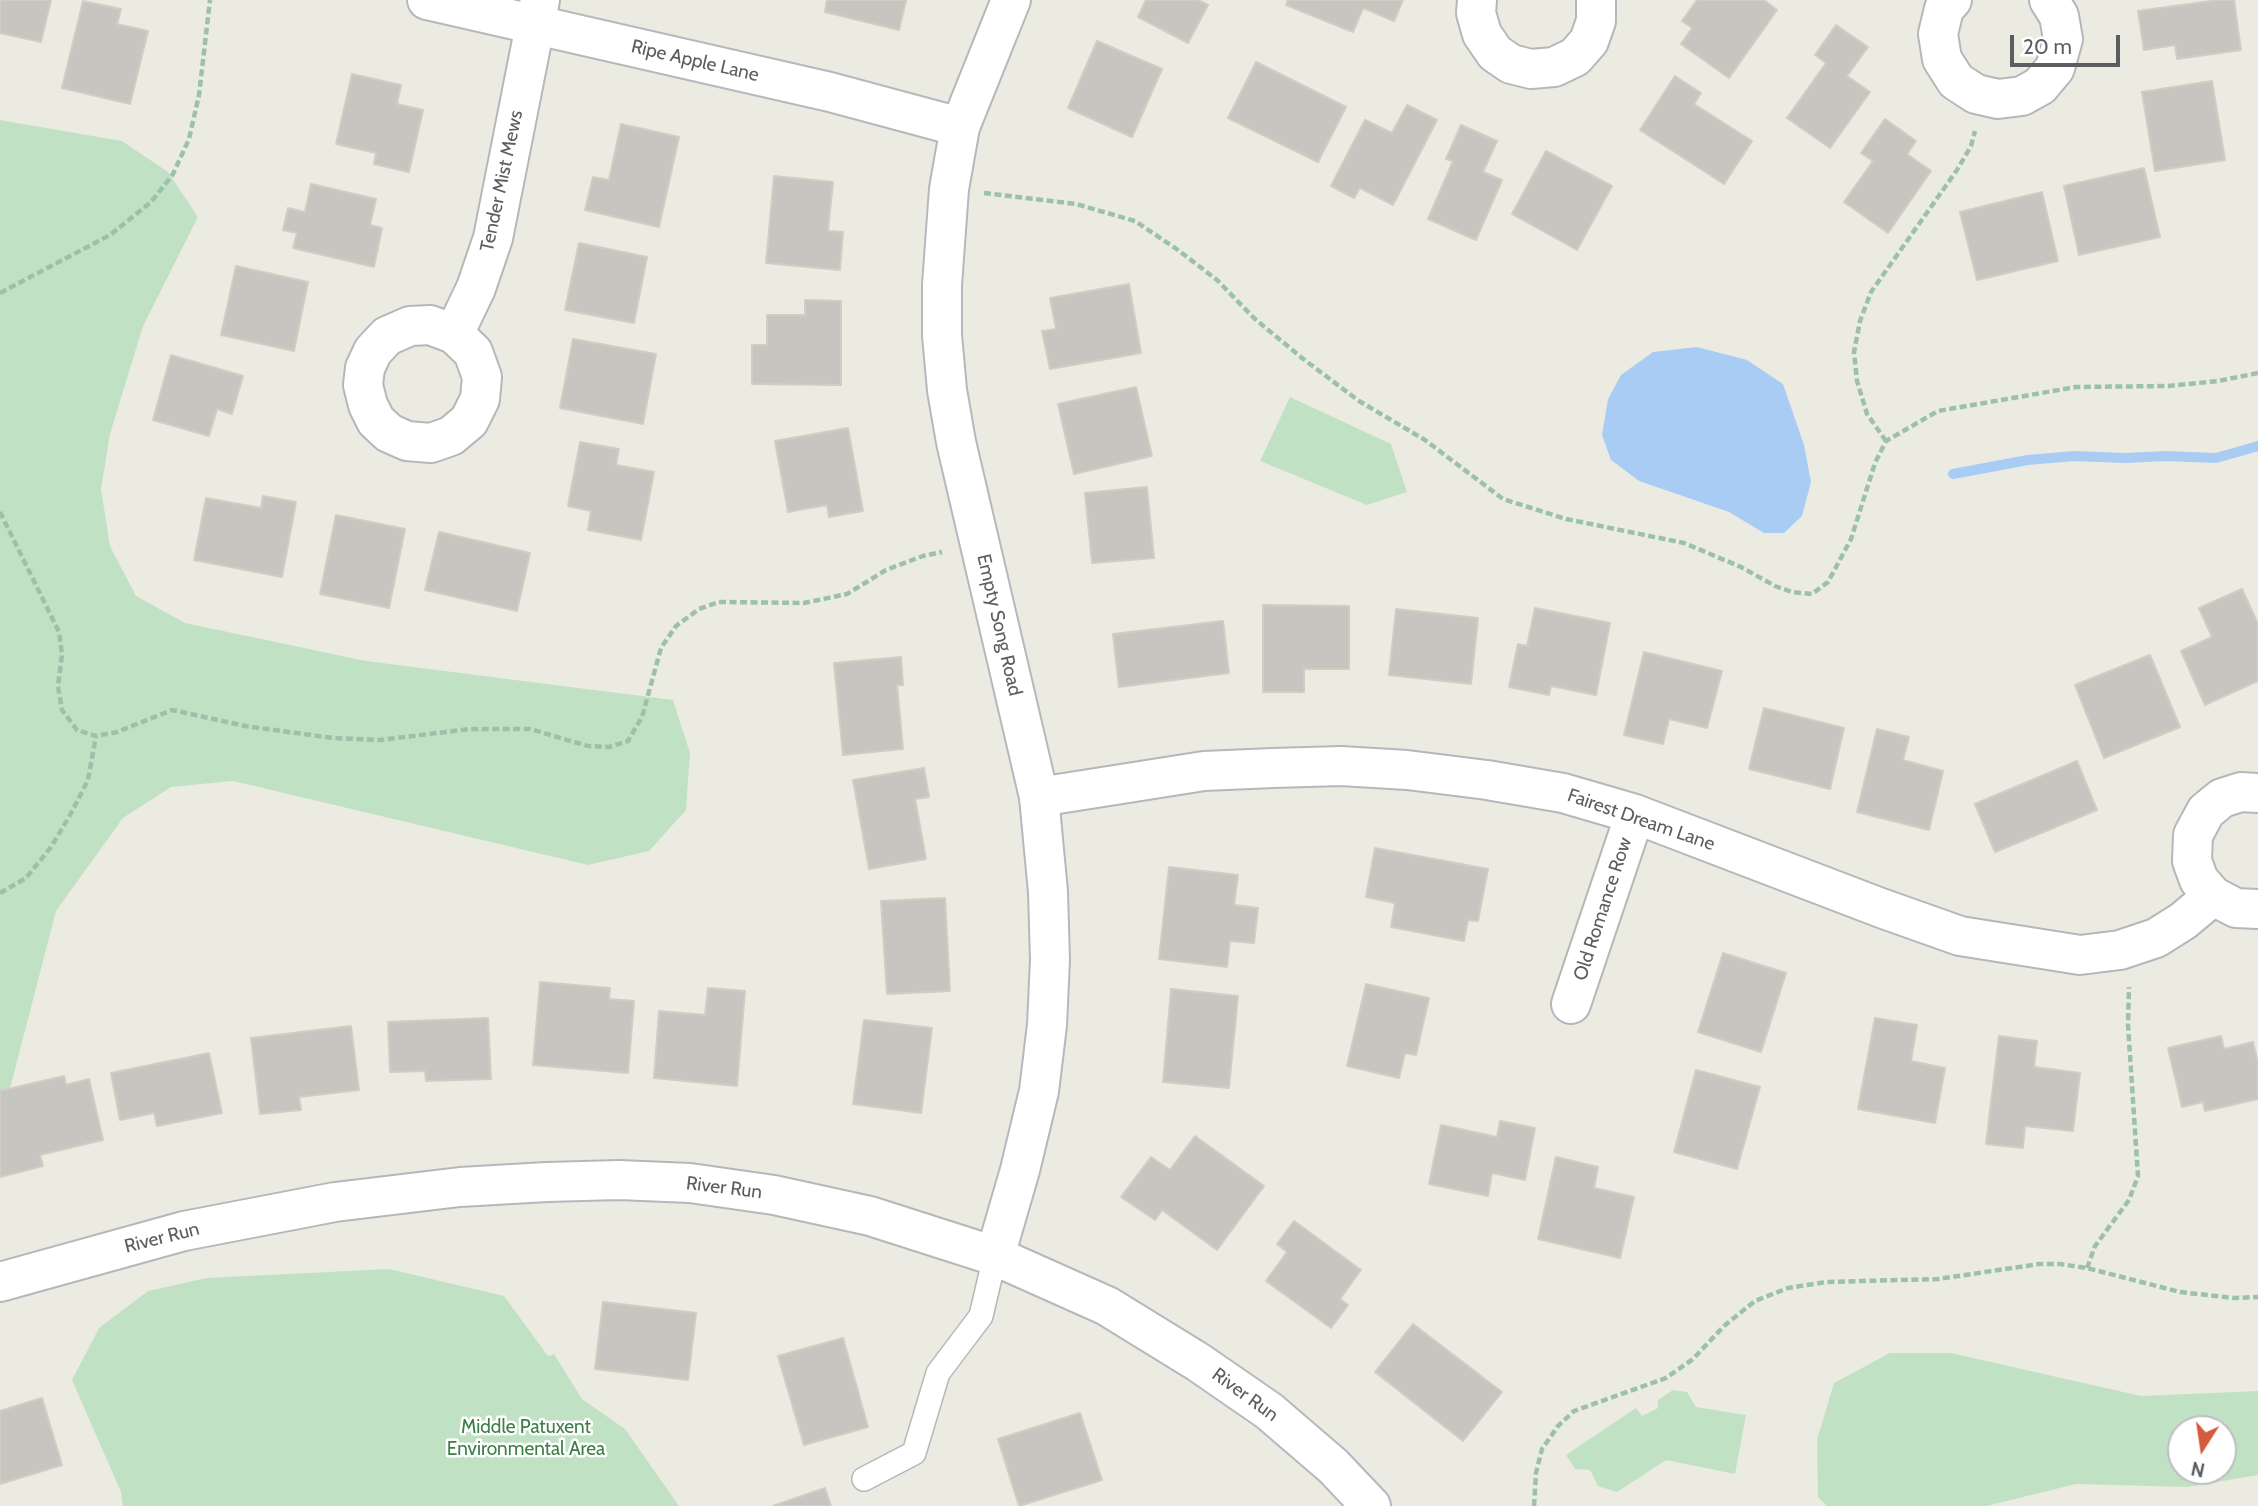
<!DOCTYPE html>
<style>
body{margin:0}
#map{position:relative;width:2258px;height:1506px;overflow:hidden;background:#ecebe2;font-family:Cabin,sans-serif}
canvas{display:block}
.north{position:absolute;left:2167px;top:1415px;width:70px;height:70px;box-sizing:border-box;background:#fff;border:2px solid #bdbec0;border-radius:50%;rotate:192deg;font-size:19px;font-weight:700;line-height:28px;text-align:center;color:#5b5d61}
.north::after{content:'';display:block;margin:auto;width:24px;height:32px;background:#d55b3f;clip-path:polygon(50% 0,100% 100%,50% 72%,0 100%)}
.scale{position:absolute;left:2010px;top:35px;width:110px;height:32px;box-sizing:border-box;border:4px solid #5b5d61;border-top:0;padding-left:9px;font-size:21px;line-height:24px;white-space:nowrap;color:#5b5d61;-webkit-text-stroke:5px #fff;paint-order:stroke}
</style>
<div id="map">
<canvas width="2258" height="1506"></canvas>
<div class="north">N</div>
<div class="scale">20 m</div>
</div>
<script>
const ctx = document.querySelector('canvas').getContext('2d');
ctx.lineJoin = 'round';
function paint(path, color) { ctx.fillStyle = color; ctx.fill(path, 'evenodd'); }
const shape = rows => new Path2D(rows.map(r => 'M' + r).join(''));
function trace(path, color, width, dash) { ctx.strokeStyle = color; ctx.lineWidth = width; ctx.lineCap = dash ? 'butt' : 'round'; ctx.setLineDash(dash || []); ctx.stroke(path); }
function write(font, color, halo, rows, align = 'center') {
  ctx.font = font + ' Cabin,sans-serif'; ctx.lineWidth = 5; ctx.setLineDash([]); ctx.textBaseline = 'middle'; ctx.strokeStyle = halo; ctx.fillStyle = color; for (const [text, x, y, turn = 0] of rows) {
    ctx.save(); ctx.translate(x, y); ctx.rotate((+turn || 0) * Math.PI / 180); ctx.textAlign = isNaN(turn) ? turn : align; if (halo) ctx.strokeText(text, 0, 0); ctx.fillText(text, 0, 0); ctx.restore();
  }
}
const green = shape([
 [0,120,122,141,168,172,198,217,143,326,110,434,101,489,110,546,136,596,185,623,366,661,673,700,690,753,686,810,649,851,588,865,233,781,171,787,123,818,56,911,0,1127],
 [1290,397,1391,444,1407,492,1367,505,1260,461],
 [389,1269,504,1296,548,1356,554,1354,582,1399,625,1429,679,1506,123,1506,121,1492,72,1380,99,1328,148,1291,206,1278],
 [1890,1353,1951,1353,2141,1396,2258,1391,2258,1475,2188,1487,2076,1484,1986,1506,1827,1506,1818,1497,1817,1440,1834,1383],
 [2181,1429,2223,1429,2223,1471,2181,1471],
 [1673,1390,1687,1392,1696,1407,1746,1415,1735,1474,1666,1460,1617,1492,1598,1486,1590,1470,1575,1469,1566,1455,1636,1408,1642,1416,1658,1408,1658,1400]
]);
const water = shape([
 [1697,347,1747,360,1783,384,1804,445,1811,482,1802,516,1784,533,1764,533,1729,512,1639,481,1611,460,1602,435,1608,399,1621,375,1653,352]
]);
const stream = shape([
 [1953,474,2028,460,2074,456,2125,458,2165,456,2216,458,2258,446]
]);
const building = shape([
 [0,0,51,0,41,42,0,33,0,0],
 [827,0,906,0,899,30,825,12,827,0],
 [1146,0,1198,0,1208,5,1188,43,1138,17,1146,0],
 [1288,0,1403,0,1394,21,1363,8,1353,32,1286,5,1288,0],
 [1697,0,1764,0,1777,10,1729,78,1681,44,1692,28,1682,21,1697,0],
 [2218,0,2234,0,2241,50,2177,59,2175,45,2144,50,2138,11,2218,0],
 [83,1,121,9,117,24,148,31,130,104,62,88,83,1],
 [1836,25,1868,47,1847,76,1870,92,1830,148,1787,118,1826,63,1815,55,1836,25],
 [1097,41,1162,69,1132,137,1068,108,1097,41],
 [1256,62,1346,107,1318,162,1228,118,1256,62],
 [352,74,401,85,397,104,423,110,409,172,374,164,376,153,336,144,352,74],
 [1675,76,1701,93,1694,104,1752,141,1724,184,1640,130,1675,76],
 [2212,81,2225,160,2155,171,2142,92,2212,81],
 [1407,105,1437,120,1393,205,1360,188,1354,198,1331,186,1365,120,1392,133,1407,105],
 [1885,119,1916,141,1907,154,1931,171,1888,233,1844,202,1873,161,1861,153,1885,119],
 [621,124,679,137,659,227,585,210,593,177,609,180,621,124],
 [1461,125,1497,141,1483,172,1502,180,1476,240,1428,219,1453,161,1446,159,1461,125],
 [1546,151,1612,186,1577,250,1512,214,1546,151],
 [2144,168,2160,237,2079,255,2064,186,2144,168],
 [774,176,833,182,828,231,843,232,840,270,766,263,774,176],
 [311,184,376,199,370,225,382,228,374,267,293,248,297,233,283,230,288,208,305,212,311,184],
 [2042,192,2058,261,1977,280,1960,212,2042,192],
 [579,243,647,257,634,323,565,310,579,243],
 [236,266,308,282,294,351,221,335,236,266],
 [1129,284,1141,353,1050,369,1042,331,1056,329,1050,298,1129,284],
 [805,300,841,301,841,385,752,384,752,345,767,345,767,315,805,315,805,300],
 [573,339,656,354,643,424,560,408,573,339],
 [171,355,243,376,232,414,217,409,209,436,153,420,171,355],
 [1136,387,1152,456,1074,474,1058,404,1136,387],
 [848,428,863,511,829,517,827,505,788,512,775,441,848,428],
 [580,442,619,449,616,465,654,472,641,540,588,530,591,511,568,506,580,442],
 [1147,487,1154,558,1092,563,1085,493,1147,487],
 [263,496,296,502,282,577,194,560,206,498,261,508,263,496],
 [336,515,405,529,389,608,320,594,336,515],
 [439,532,530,553,517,611,425,590,439,532],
 [2242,589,2258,624,2258,681,2205,705,2181,651,2212,637,2199,608,2242,589],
 [1263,605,1349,606,1349,669,1304,669,1304,692,1263,692,1263,605],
 [1535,608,1610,623,1596,695,1551,686,1549,695,1509,687,1518,644,1527,646,1535,608],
 [1396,609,1478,618,1471,684,1389,675,1396,609],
 [1223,621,1229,673,1119,687,1113,634,1223,621],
 [1644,652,1722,671,1707,728,1669,719,1663,744,1624,735,1644,652],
 [2150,655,2180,727,2104,758,2075,685,2150,655],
 [901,657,903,685,897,685,903,749,843,755,834,663,901,657],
 [1764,708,1844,728,1830,789,1749,769,1764,708],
 [1877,729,1909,737,1903,760,1943,771,1929,830,1857,812,1877,729],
 [2077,761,2097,810,1995,852,1975,804,2077,761],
 [924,768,929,797,915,799,926,859,869,869,853,780,924,768],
 [1375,848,1488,869,1478,921,1468,920,1464,941,1391,927,1395,903,1366,897,1375,848],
 [1169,867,1238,875,1234,905,1258,908,1254,943,1230,941,1227,967,1159,959,1169,867],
 [945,898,950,991,887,994,881,901,945,898],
 [1723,953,1786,973,1761,1052,1698,1032,1723,953],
 [540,982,610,988,609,999,634,1001,628,1073,533,1065,540,982],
 [1366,984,1429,998,1416,1055,1405,1053,1399,1078,1347,1066,1366,984],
 [708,988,745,991,737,1086,654,1078,659,1011,705,1015,708,988],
 [1171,989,1238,996,1229,1088,1163,1082,1171,989],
 [488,1018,491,1079,426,1081,425,1071,390,1072,388,1022,488,1018],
 [1875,1018,1917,1025,1911,1061,1945,1068,1935,1123,1858,1109,1875,1018],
 [864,1020,932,1028,921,1113,853,1104,864,1020],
 [351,1026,359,1090,299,1097,301,1110,260,1114,251,1038,351,1026],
 [1999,1036,2037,1041,2034,1067,2080,1073,2073,1131,2025,1126,2023,1148,1986,1144,1999,1036],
 [2221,1036,2224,1049,2253,1042,2258,1063,2258,1099,2205,1111,2203,1102,2182,1107,2168,1048,2221,1036],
 [209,1053,222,1113,157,1126,154,1113,120,1120,111,1073,209,1053],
 [1696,1070,1760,1087,1737,1169,1674,1152,1696,1070],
 [64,1076,66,1085,89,1079,103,1140,40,1155,43,1166,0,1177,0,1091,64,1076],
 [1500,1121,1535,1128,1525,1180,1492,1173,1488,1196,1429,1184,1441,1125,1497,1137,1500,1121],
 [1195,1136,1264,1186,1217,1250,1162,1210,1155,1220,1121,1197,1151,1157,1170,1170,1195,1136],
 [1556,1157,1598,1167,1594,1188,1634,1197,1620,1258,1538,1239,1556,1157],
 [1294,1221,1361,1270,1340,1299,1348,1305,1331,1328,1266,1281,1287,1252,1277,1244,1294,1221],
 [603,1302,696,1313,688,1380,595,1369,603,1302],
 [1413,1324,1502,1392,1463,1441,1375,1372,1413,1324],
 [843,1338,868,1427,804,1445,778,1356,843,1338],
 [42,1398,62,1465,0,1484,0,1411,42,1398],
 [1080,1413,1102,1480,1019,1506,998,1439,1080,1413],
 [825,1488,831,1506,773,1506,825,1488]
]);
const path = shape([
 [984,193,1076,204,1135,221,1178,250,1217,280,1255,319,1302,358,1359,401,1425,440,1503,499,1566,519,1684,543,1741,567,1775,586,1792,592,1812,594,1828,582,1851,539,1875,463,1886,441,1938,411,2076,387,2168,386,2218,381,2258,373],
 [0,293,110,235,151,202,173,174,189,139,199,95,210,0],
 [1886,441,1867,414,1857,381,1854,352,1860,321,1871,292,1957,170,1971,146,1975,131],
 [0,512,59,632,62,654,58,686,62,710,77,730,96,736,117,732,172,710,245,726,333,738,380,740,470,729,530,729,588,746,609,747,628,741,642,717,661,648,676,626,699,609,719,602,804,603,847,594,886,570,923,556,942,552],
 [0,893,26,878,51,847,69,817,88,780,96,736],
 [2087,1268,2095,1246,2129,1200,2138,1176,2128,1025,2129,987],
 [1534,1506,1536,1473,1542,1449,1558,1426,1574,1411,1666,1378,1693,1359,1724,1326,1755,1301,1788,1288,1826,1282,1938,1279,2039,1264,2060,1264,2087,1268,2180,1292,2234,1298,2258,1297]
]);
const lane = shape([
 [864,1479,914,1453,938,1373,981,1316,995,1256]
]);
const street = shape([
 [1477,0,1476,13,1482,34,1495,53,1511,64,1531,69,1554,67,1575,57,1589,41,1596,21,1596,0],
 [1952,0,1944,9,1938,34,1942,59,1956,81,1976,94,1998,99,2022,96,2040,86,2055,68,2063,39,2059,16,2049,0],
 [960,127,1011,0],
 [454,334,473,352,482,377,480,399,469,421,451,436,431,443,407,441,389,433,376,421,368,405,363,385,365,368,373,351,387,336,410,326,430,325,454,334,476,288,493,238,540,0],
 [2258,793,2241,792,2222,798,2206,811,2193,835,2192,861,2199,880,2213,896,2236,908,2258,909],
 [1039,797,1204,771,1273,768,1341,766,1407,770,1487,780,1563,793,1635,814,1881,908,1960,936,2080,955,2120,950,2156,938,2183,921,2213,896],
 [1571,1004,1635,814],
 [0,1282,184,1231,335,1202,460,1187,547,1182,619,1180,690,1183,774,1195,870,1216,995,1256]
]);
const secondary = shape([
 [427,0,830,92,960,127,949,189,942,285,942,335,947,390,956,442,1039,797,1048,892,1050,960,1047,1025,1039,1091,1020,1170,995,1256,1107,1306,1198,1362,1269,1411,1333,1466,1371,1506]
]);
const streetNames = [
 ["Ripe Apple Lane",695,61,13],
 ["Tender Mist Mews",502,181,-78],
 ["Empty Song Road",999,625,77],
 ["Fairest Dream Lane",1641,820,19],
 ["Old Romance Row",1603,909,-72],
 ["River Run",724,1188,7],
 ["River Run",162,1238,-14],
 ["River Run",1245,1395,36]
];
const parkNames = [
 ["Middle Patuxent",526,1427],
 ["Environmental Area",526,1449]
];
paint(green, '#c1e1c5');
paint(water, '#a9ccf5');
trace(stream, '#a9ccf5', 10);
paint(building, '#c7c5bf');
trace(building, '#d0cdc1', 2);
trace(lane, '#b5b7bb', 26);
trace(street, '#b5b7bb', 42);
trace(secondary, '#b6b8bd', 42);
trace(path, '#9cc1aa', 4.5, [7, 3.5]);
trace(lane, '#fff', 23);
trace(street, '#fff', 38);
trace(secondary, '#fff', 38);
write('19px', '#5b5d61', '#fff', streetNames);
write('19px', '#3d7e47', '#fff', parkNames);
</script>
